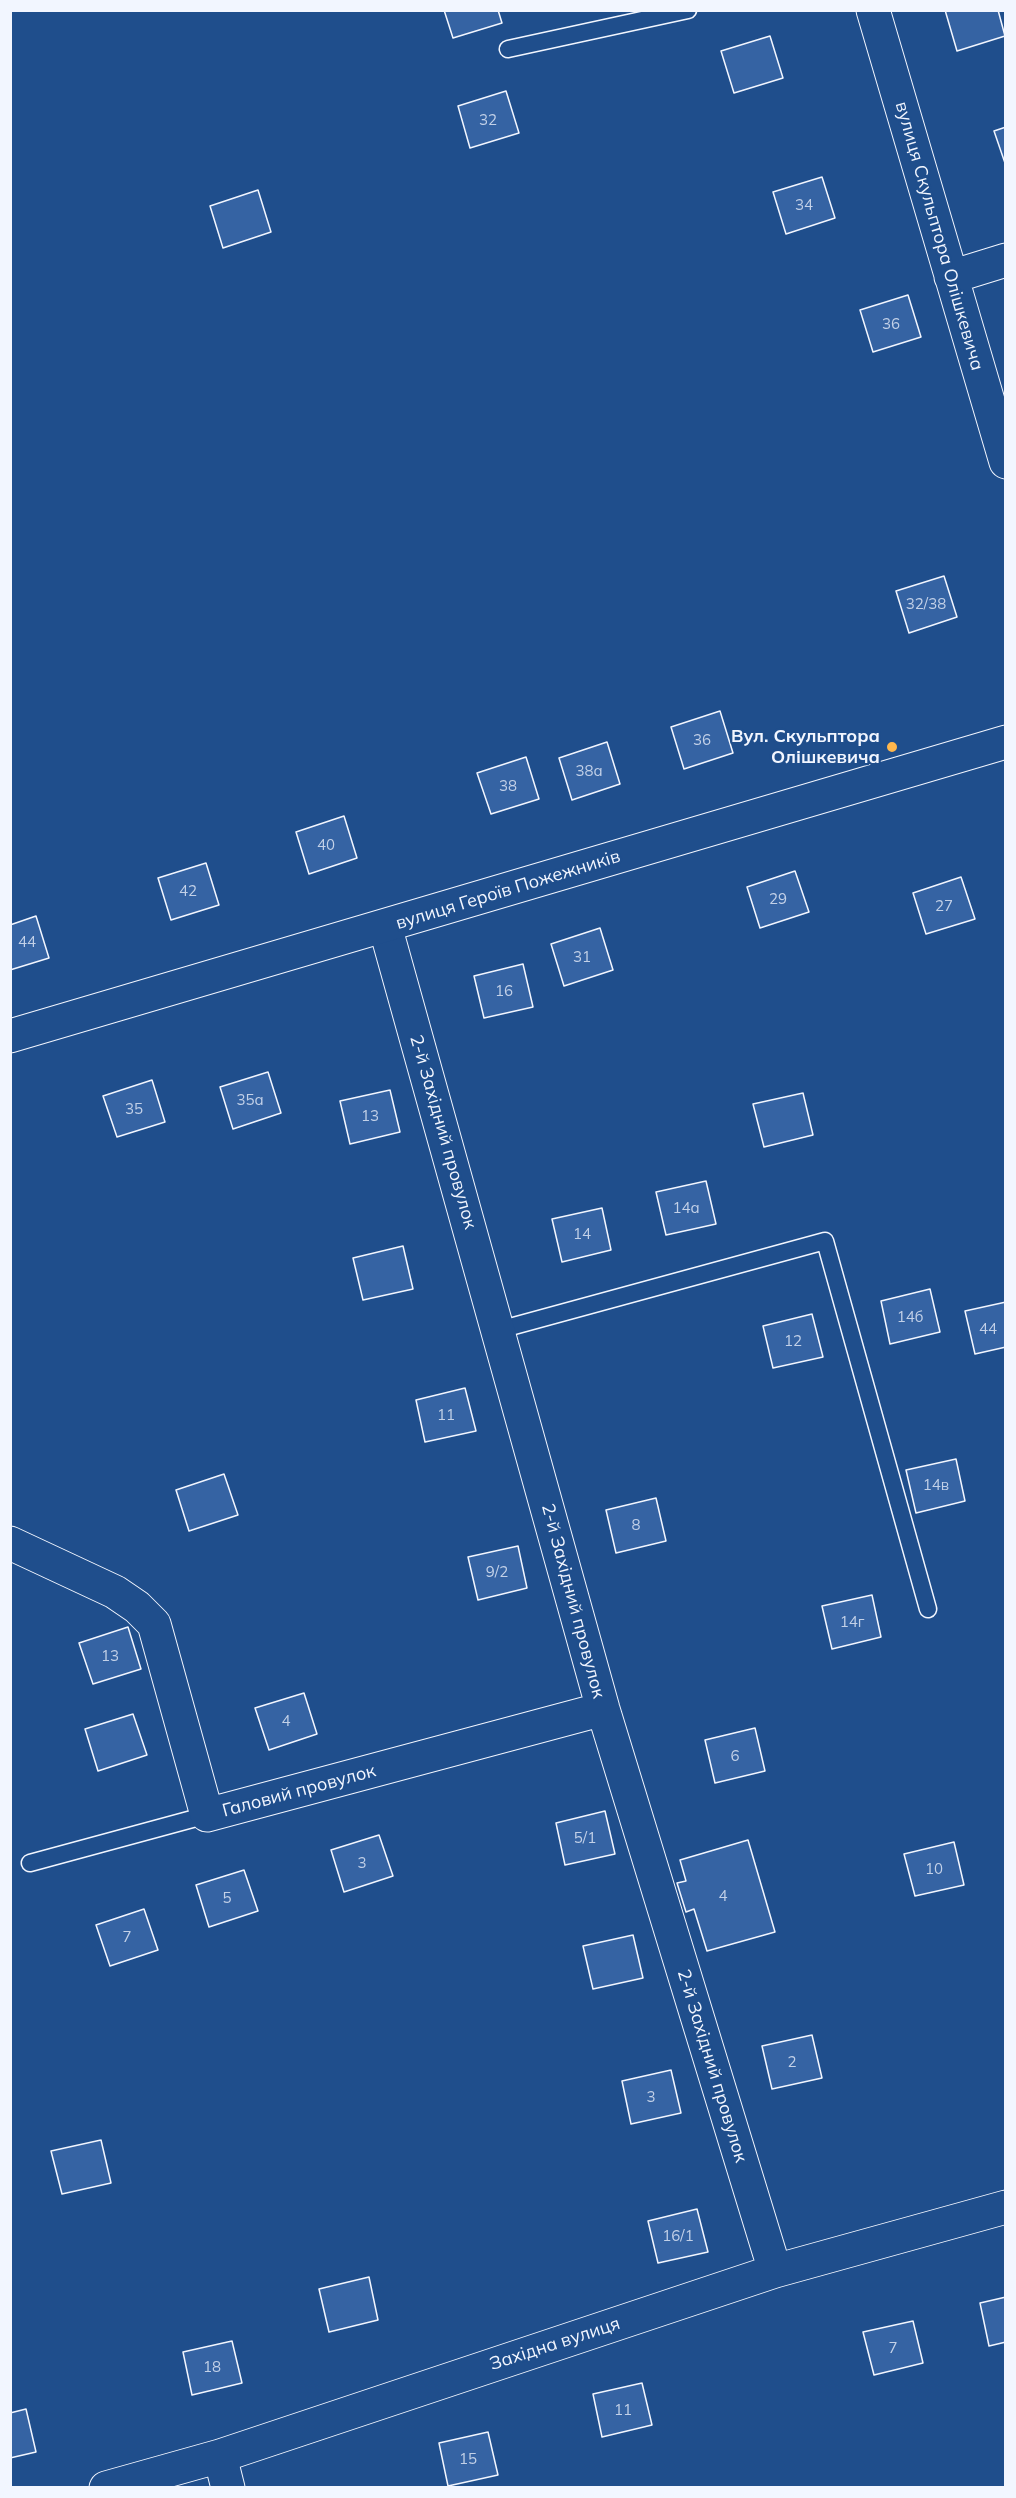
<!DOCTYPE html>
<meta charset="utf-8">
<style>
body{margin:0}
#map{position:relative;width:1016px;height:2498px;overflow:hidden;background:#1f4e8c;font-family:Mulish,sans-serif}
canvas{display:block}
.frame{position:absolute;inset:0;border:12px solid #f2f6ff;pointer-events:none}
</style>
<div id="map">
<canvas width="1016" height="2498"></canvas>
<div class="frame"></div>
</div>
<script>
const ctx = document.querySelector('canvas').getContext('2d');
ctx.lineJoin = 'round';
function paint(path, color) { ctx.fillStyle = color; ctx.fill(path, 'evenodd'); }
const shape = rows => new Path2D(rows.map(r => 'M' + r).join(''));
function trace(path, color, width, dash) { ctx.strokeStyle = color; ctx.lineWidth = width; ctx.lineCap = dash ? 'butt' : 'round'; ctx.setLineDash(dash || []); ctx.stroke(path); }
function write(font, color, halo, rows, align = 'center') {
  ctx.font = font + ' Mulish,sans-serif'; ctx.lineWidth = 4.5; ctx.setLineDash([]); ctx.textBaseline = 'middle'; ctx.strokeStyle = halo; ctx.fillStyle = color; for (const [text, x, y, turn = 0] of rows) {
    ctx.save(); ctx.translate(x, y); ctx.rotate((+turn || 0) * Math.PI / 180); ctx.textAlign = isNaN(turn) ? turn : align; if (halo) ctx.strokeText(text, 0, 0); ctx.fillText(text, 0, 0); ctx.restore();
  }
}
const building = shape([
 [444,10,498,10,502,23,453,38,444,10],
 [945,10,998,10,1005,36,957,51,945,10],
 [770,36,783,78,734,93,721,51,770,36],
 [506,91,519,133,470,148,458,106,506,91],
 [1006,127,1006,166,994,131,1006,127],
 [822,177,835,218,786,234,773,192,822,177],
 [258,190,271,232,223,248,210,206,258,190],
 [908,295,921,337,873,352,860,310,908,295],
 [944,576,957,617,909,633,896,591,944,576],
 [720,711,733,753,684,769,671,727,720,711],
 [607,742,620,784,572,800,559,758,607,742],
 [526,757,539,799,491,814,477,773,526,757],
 [344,816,357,858,309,874,296,832,344,816],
 [206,863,219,905,171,920,158,878,206,863],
 [795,871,809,912,760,928,747,887,795,871],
 [961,877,975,919,926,934,913,893,961,877],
 [36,916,49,958,10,970,10,925,36,916],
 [600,928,613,970,564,986,551,944,600,928],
 [523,964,533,1007,484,1018,474,976,523,964],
 [268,1072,281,1113,233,1129,220,1087,268,1072],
 [152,1080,165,1122,117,1137,103,1096,152,1080],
 [390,1090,400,1132,350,1144,340,1101,390,1090],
 [803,1093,813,1135,764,1147,753,1104,803,1093],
 [706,1181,716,1224,666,1235,656,1192,706,1181],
 [602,1208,611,1250,562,1262,552,1219,602,1208],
 [403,1246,413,1289,363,1300,353,1258,403,1246],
 [930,1289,940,1332,890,1344,881,1301,930,1289],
 [1006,1302,1006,1347,975,1354,965,1311,1006,1302],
 [812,1314,823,1357,773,1368,763,1326,812,1314],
 [465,1388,476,1431,425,1442,416,1400,465,1388],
 [956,1459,965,1501,916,1513,906,1470,956,1459],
 [224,1474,238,1515,189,1531,176,1490,224,1474],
 [656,1498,666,1541,616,1553,606,1510,656,1498],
 [518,1546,527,1588,478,1600,468,1557,518,1546],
 [872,1595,881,1637,832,1649,822,1606,872,1595],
 [128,1627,141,1669,93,1684,79,1643,128,1627],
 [304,1693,317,1734,269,1750,255,1708,304,1693],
 [133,1714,147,1755,98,1771,85,1729,133,1714],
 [755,1728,765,1771,715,1783,705,1740,755,1728],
 [605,1811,615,1854,565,1865,556,1823,605,1811],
 [379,1835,393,1876,344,1892,331,1850,379,1835],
 [748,1840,775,1932,707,1951,694,1909,686,1912,677,1883,686,1881,680,1860,748,1840],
 [954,1842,964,1885,915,1896,904,1854,954,1842],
 [244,1870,258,1911,209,1927,196,1885,244,1870],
 [144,1909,158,1950,110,1966,96,1925,144,1909],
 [633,1935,643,1978,593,1989,583,1946,633,1935],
 [812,2035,822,2078,772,2089,762,2046,812,2035],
 [671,2070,681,2113,631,2124,622,2081,671,2070],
 [101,2140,111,2183,62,2194,51,2151,101,2140],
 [697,2209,708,2252,658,2263,648,2221,697,2209],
 [369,2277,378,2320,329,2332,319,2289,369,2277],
 [1006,2297,1006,2342,989,2346,980,2303,1006,2297],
 [913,2321,923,2363,874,2375,863,2332,913,2321],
 [232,2341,242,2383,192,2395,183,2352,232,2341],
 [642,2383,652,2425,602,2437,593,2394,642,2383],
 [26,2409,36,2452,10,2458,10,2413,26,2409],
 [488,2432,498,2475,448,2486,439,2443,488,2432]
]);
const lane = shape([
 [508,49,688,10],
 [499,1330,825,1241,928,1609],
 [30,1863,207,1815]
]);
const street = shape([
 [873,10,1006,462],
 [951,277,1006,260],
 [385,926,603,1709,775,2271],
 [10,1543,115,1592,137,1607,154,1624,207,1815,603,1709],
 [220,2456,228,2488],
 [106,2488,220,2456,775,2271,1006,2207]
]);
const secondary = shape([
 [10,1036,1006,742]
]);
const markers = [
 [892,747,6,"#ffb74d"]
];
const numberNames = [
 ["32",488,120],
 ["34",804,205],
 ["36",891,324],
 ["32/38",926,604],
 ["36",702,740],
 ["38а",589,771],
 ["38",508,786],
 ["40",326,845],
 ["42",188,891],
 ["29",778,899],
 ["27",944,906],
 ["44",27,942],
 ["31",582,957],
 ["16",504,991],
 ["35а",250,1100],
 ["35",134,1109],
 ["13",370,1116],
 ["14а",686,1208],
 ["14",582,1234],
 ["14б",910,1317],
 ["44",988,1329],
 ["12",793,1341],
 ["11",446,1415],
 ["14в",936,1485],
 ["8",636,1525],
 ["9/2",497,1572],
 ["14г",852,1622],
 ["13",110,1656],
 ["4",286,1721],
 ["6",735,1756],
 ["5/1",585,1838],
 ["3",362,1863],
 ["10",934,1869],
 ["4",723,1896],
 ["5",227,1898],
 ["7",127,1937],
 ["2",792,2062],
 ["3",651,2097],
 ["16/1",678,2236],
 ["7",893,2348],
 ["18",212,2367],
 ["11",623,2410],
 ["15",468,2459]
];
const streetNames = [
 ["вулиця Скульптора Олішкевича",939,236,74],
 ["вулиця Героїв Пожежників",508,890,-17],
 ["2-й Західний провулок",443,1132,74],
 ["2-й Західний провулок",573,1601,75],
 ["Галовий провулок",299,1791,-15],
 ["2-й Західний провулок",712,2066,73],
 ["Західна вулиця",555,2344,-18]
];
const poiNames = [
 ["Вул. Скульптора",880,737],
 ["Олішкевича",880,758]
];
paint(building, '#3563a3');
trace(building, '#f2f6ff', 1.5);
trace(lane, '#f2f6ff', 19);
trace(street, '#f2f6ff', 35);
trace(secondary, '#f2f6ff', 35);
trace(lane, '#1f4e8c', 16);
trace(street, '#1f4e8c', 33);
trace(secondary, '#1f4e8c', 33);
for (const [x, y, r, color] of markers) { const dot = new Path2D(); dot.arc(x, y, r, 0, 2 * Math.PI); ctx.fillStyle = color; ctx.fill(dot); trace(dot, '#1f4e8c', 2); }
write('15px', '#c3d1e8', null, numberNames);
write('18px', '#f2f6ff', '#1f4e8c', streetNames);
write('bold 18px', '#f2f6ff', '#1f4e8c', poiNames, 'right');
</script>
